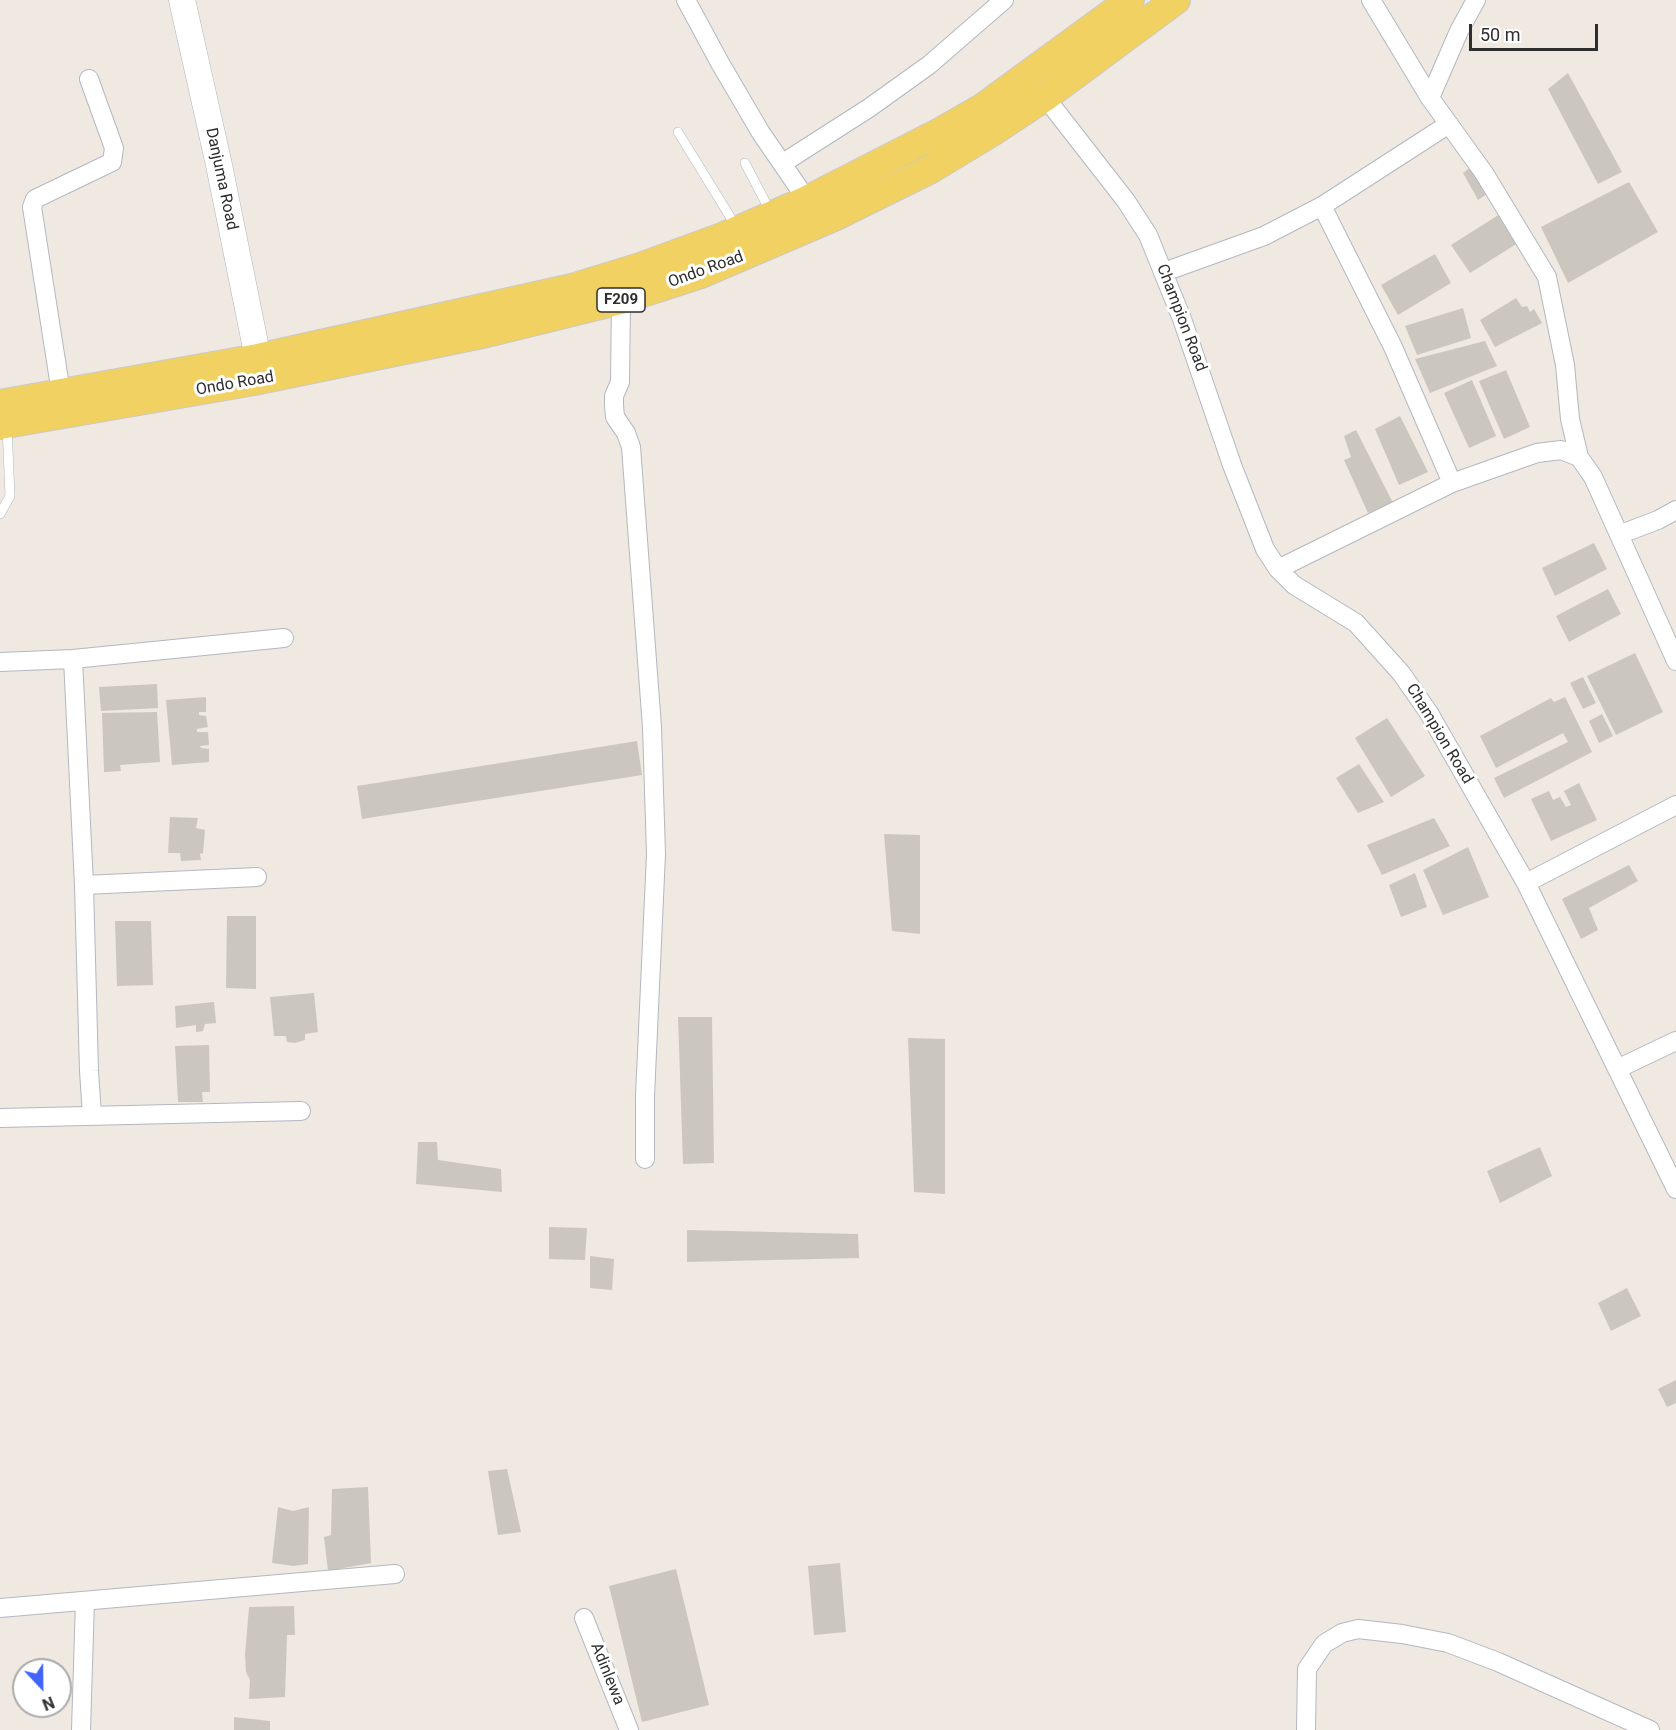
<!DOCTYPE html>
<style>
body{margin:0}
#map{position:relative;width:1676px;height:1730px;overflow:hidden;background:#efe9e1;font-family:Roboto,sans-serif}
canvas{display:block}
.north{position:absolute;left:12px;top:1658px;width:60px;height:60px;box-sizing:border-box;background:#fff;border:2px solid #ababab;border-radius:50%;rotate:158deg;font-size:16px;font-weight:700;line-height:24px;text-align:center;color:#2e2e2e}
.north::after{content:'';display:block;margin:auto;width:21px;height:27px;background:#4264fb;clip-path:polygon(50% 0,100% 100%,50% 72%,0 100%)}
.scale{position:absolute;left:1469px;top:24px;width:129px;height:27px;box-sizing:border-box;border:3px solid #2e2e2e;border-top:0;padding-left:8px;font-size:18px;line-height:21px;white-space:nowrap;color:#2e2e2e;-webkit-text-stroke:4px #fff;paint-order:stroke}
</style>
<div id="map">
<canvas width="1676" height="1730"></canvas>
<div class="north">N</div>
<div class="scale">50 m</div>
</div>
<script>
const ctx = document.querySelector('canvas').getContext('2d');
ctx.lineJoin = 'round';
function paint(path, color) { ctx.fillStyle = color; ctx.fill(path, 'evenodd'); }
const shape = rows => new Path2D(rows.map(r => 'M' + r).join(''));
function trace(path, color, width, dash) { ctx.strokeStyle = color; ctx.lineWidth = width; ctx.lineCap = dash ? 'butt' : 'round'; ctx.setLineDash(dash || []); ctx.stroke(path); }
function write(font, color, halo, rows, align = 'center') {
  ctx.font = font + ' Roboto,sans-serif'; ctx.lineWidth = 6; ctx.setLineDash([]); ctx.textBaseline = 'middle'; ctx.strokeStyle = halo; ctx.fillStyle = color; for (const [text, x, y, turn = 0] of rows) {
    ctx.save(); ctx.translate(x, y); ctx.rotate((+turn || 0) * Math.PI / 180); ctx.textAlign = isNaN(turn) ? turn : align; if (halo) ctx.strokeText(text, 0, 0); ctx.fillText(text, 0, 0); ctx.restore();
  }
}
const building = shape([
 [1568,73,1622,172,1598,184,1548,89],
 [1471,167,1487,194,1478,200,1463,173],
 [1629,182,1658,232,1568,283,1541,227],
 [1500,214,1518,243,1470,273,1451,245],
 [1435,254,1451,283,1398,315,1381,285],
 [1516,298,1522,307,1527,306,1530,312,1534,309,1542,323,1495,347,1480,320],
 [1463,308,1471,338,1417,355,1405,326],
 [1485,341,1497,366,1430,393,1415,359],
 [1506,370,1530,427,1504,439,1479,381],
 [1472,380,1496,436,1469,448,1444,393],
 [1400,416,1428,472,1399,485,1375,429],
 [1356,430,1393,503,1368,513,1344,460,1351,457,1344,436],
 [1594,543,1607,569,1555,596,1542,568],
 [1608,589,1621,614,1569,642,1556,616],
 [1635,653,1663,712,1616,735,1587,676],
 [1583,677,1596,703,1583,709,1570,683],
 [157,684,158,708,101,711,99,687],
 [206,697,206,712,199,712,199,715,206,716,208,727,197,729,197,732,208,732,209,745,200,746,201,748,209,749,209,762,172,765,166,700],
 [1565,697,1592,752,1504,798,1494,778,1568,742,1563,733,1496,768,1480,736,1551,698,1554,702],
 [157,712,160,762,120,765,121,771,104,772,102,713],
 [1602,714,1613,736,1599,743,1589,721],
 [1387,718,1425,776,1391,797,1355,738],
 [637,741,642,775,362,819,357,786],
 [1359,764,1384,802,1358,813,1336,778],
 [1579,783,1597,820,1551,841,1531,799,1549,791,1553,800,1560,797,1566,807,1571,805,1564,791],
 [170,817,198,818,196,828,205,830,203,853,200,854,201,860,181,861,180,853,168,853],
 [1434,818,1450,846,1382,875,1367,845],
 [884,834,920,835,920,934,892,931],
 [1468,847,1489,897,1443,915,1423,870],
 [1629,865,1638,881,1589,908,1598,930,1581,939,1562,899],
 [1415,873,1427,907,1401,917,1389,885],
 [227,916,256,916,256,989,226,988],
 [115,921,151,921,153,985,117,986],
 [314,993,318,1032,305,1034,305,1040,295,1043,287,1042,286,1036,274,1036,270,997],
 [214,1002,216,1023,205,1024,203,1031,196,1032,196,1025,176,1028,175,1006],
 [678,1017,712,1017,714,1163,683,1164],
 [908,1038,945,1039,945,1194,914,1192],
 [209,1045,210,1092,202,1092,203,1102,178,1102,175,1046],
 [418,1142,437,1142,438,1160,501,1169,502,1192,416,1184],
 [1540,1147,1552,1176,1500,1203,1487,1171],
 [549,1227,587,1228,585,1260,549,1259],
 [687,1230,858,1234,859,1258,687,1262],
 [590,1256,614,1259,612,1290,590,1288],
 [1627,1288,1641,1316,1611,1331,1598,1303],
 [1676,1380,1676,1403,1667,1407,1658,1389],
 [507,1469,521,1532,498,1535,488,1471],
 [368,1487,371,1563,328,1571,324,1537,331,1535,332,1489],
 [278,1507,293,1511,309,1507,308,1564,293,1566,272,1563],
 [840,1563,846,1632,814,1635,808,1566],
 [676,1569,709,1705,642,1722,609,1586],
 [294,1606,295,1635,287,1635,285,1697,249,1699,250,1680,246,1672,245,1655,249,1607],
 [234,1717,270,1721,270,1730,234,1730]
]);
const lane = shape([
 [678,132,737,228],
 [745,163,770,211],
 [0,514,10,496,7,426]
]);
const street = shape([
 [686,0,720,63,761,133,807,200],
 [1371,0,1430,98,1484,173,1547,277,1565,365,1570,419,1579,457,1593,477,1676,661],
 [1045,97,1126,201,1148,235,1182,319,1232,465,1265,549,1278,569,1294,585,1356,623,1401,673,1429,713,1526,883,1676,1189],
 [1430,98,1459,31,1476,0],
 [783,163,869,108,929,65,1004,0],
 [1322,206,1393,347,1452,483],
 [1164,272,1264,236,1322,206,1449,124],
 [621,300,620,382,614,396,614,405,615,417,626,433,631,447,652,727,656,854,645,1096,645,1159],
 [61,393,32,207,35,199,112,162,114,148,89,79],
 [1621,534,1658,520,1676,510],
 [1278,569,1452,483,1537,453,1561,450,1579,457],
 [73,659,84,885,89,1071,92,1115],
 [0,662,73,659,284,638],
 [1526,883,1676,805],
 [84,885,257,877],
 [1617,1069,1676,1041],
 [0,1118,301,1111],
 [0,1608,395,1574],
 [584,1618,629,1730],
 [81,1730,85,1601],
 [1306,1730,1307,1669,1324,1644,1342,1633,1358,1629,1402,1634,1448,1643,1498,1662,1650,1730]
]);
const secondary = shape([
 [182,0,219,165,258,358]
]);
const primary = shape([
 [0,404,258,358,572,288,640,267,722,237,807,200,942,131,982,108,1130,0],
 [0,425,254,381,487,333,621,300,701,274,834,217,931,169,992,132,1045,97,1176,0]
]);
const shields = [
 [621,300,48]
];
const shieldNames = [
 ["F209",621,300]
];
const streetNames = [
 ["Danjuma Road",221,179,78],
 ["Ondo Road",706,270,-20],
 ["Champion Road",1181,318,69],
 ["Ondo Road",235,384,-10],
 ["Champion Road",1439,734,59],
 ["Adinlewa",607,1674,68]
];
paint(building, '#cbc7bf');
trace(lane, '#b4b7c1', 10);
trace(street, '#b4b7c1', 20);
trace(secondary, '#b4b7c1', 27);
trace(primary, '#c9c9c9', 30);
trace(lane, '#fff', 9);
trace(street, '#fff', 18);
trace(secondary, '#fff', 26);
trace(primary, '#f2d163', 28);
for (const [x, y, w] of shields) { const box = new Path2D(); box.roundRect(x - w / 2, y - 12, w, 24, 4.5); ctx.fillStyle = '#fff'; ctx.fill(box); trace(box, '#2e2e2e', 1.5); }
write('bold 15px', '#2e2e2e', null, shieldNames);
write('16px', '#2e2e2e', '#fff', streetNames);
</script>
